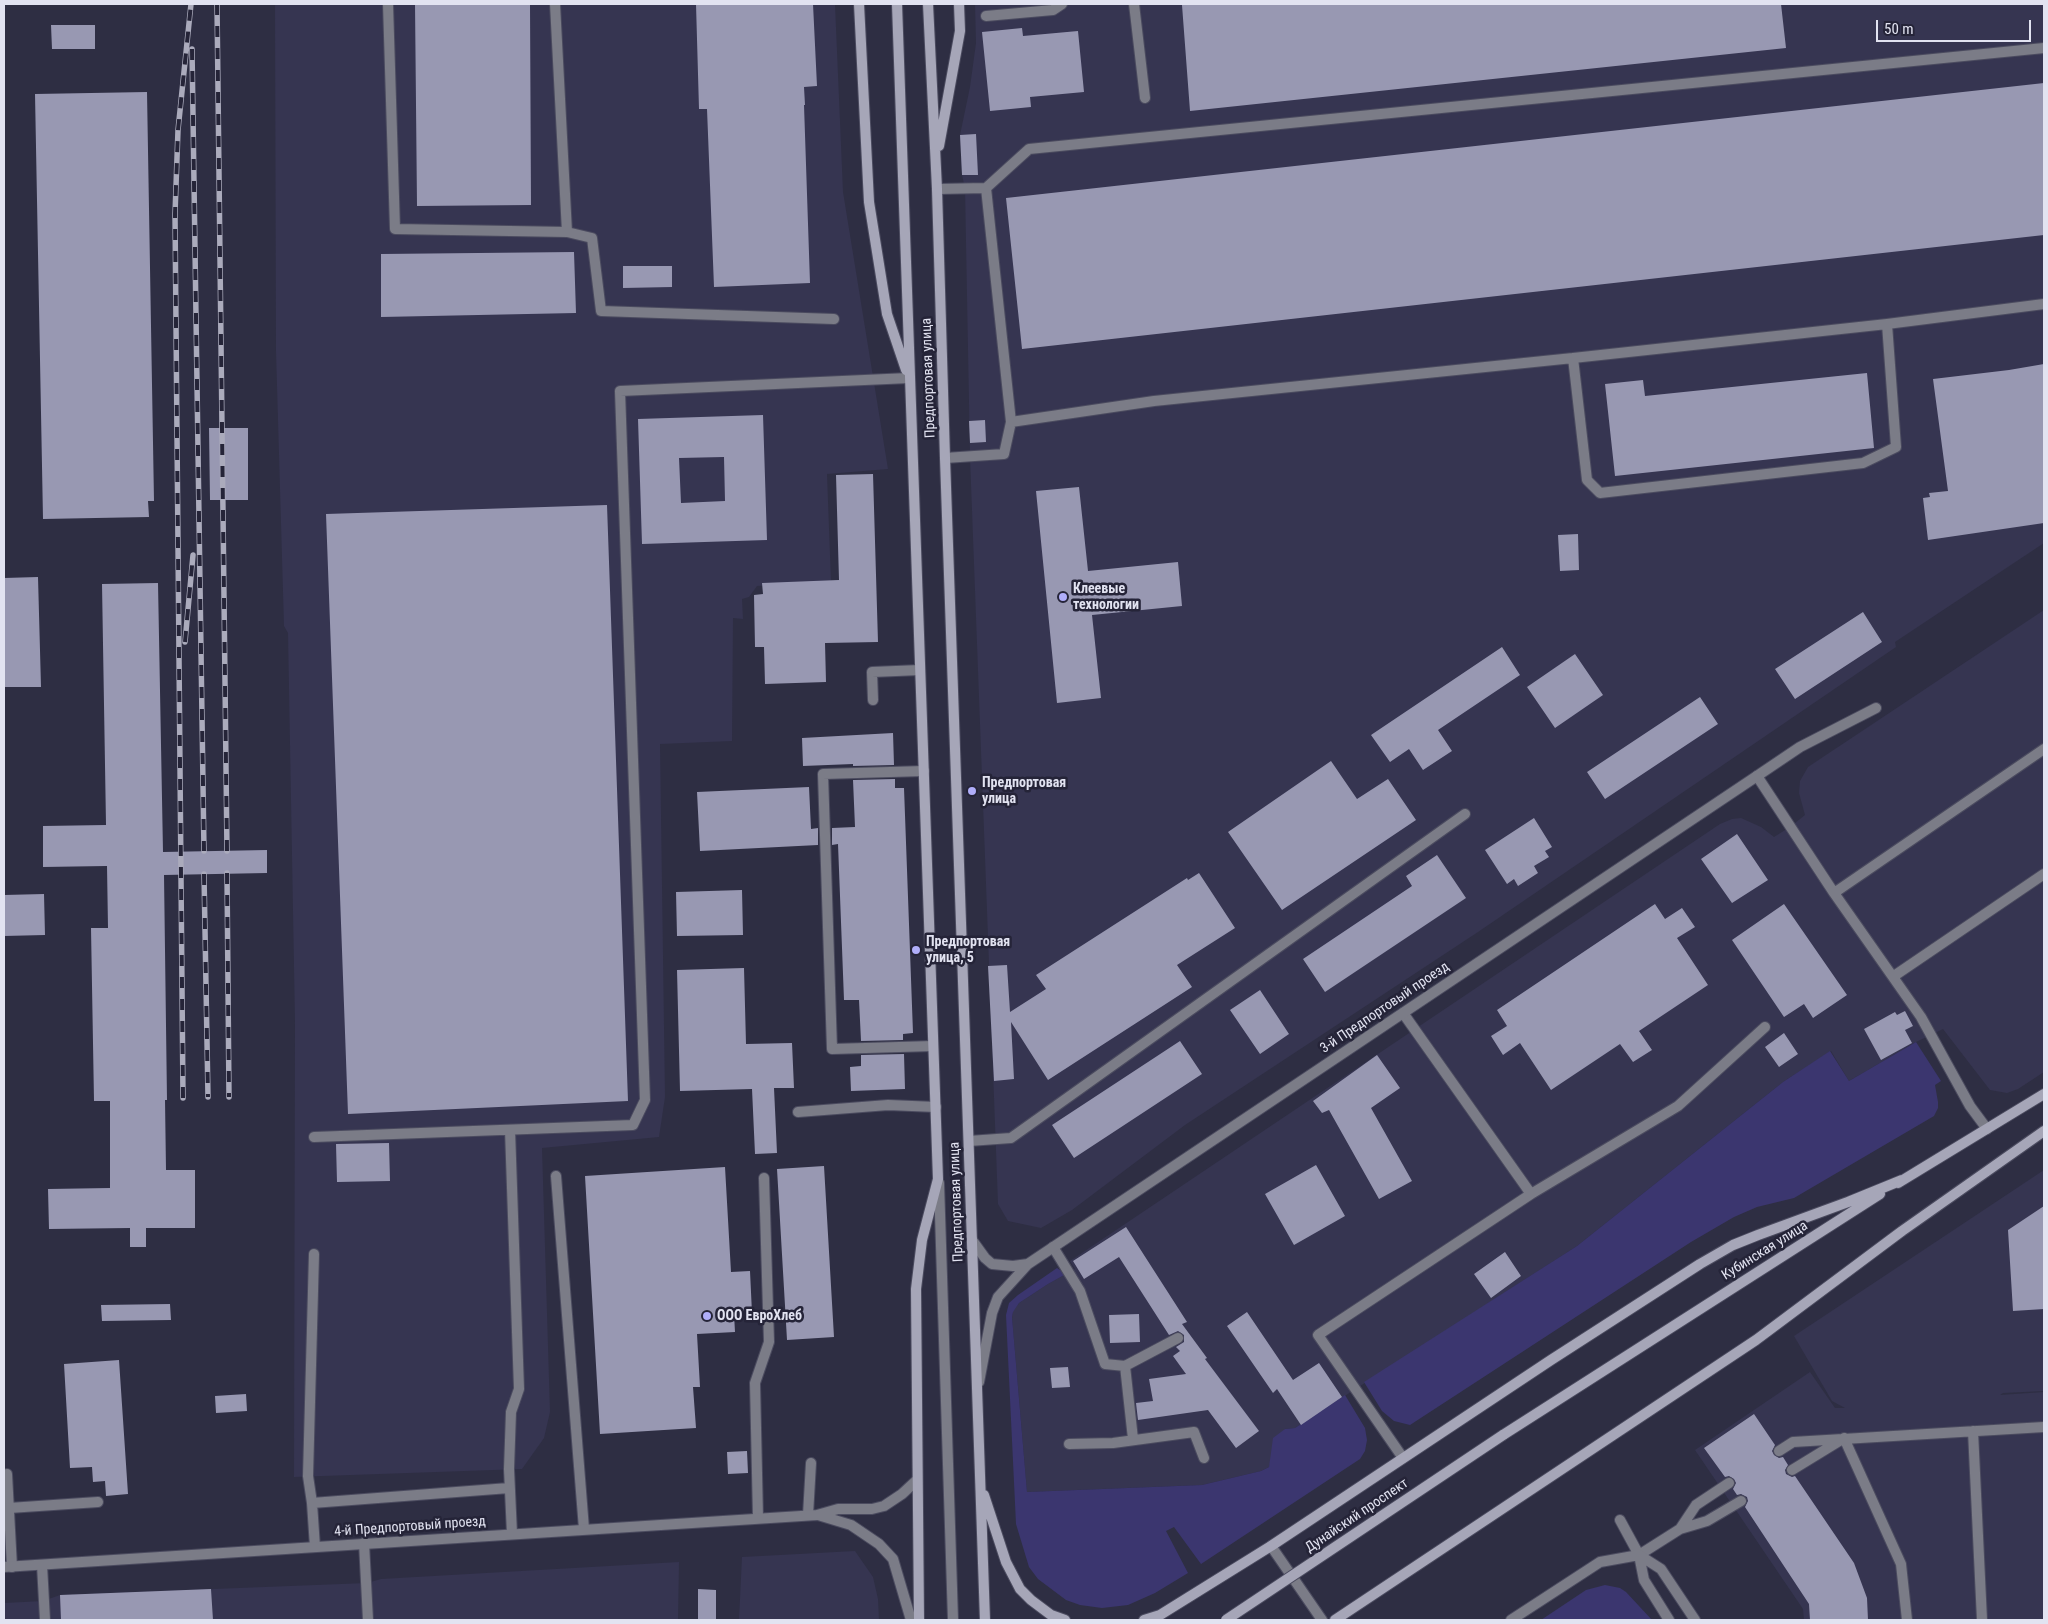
<!DOCTYPE html>
<meta charset="utf-8">
<style>
body{margin:0}
#map{position:relative;width:2048px;height:1624px;overflow:hidden;background:#2e2e43;font-family:"Roboto Condensed",sans-serif}
canvas{display:block}
.frame{position:absolute;inset:0;border:5px solid #e2e3f1;pointer-events:none}
.scale{position:absolute;left:1876px;top:20px;width:155px;height:22px;box-sizing:border-box;border:2px solid #e2e3f1;border-top:0;padding-left:6px;font-size:15px;line-height:18px;white-space:nowrap;color:#e2e3f1;-webkit-text-stroke:4px #252438;paint-order:stroke}
</style>
<div id="map">
<canvas width="2048" height="1624"></canvas>
<div class="frame"></div>
<div class="scale">50 m</div>
</div>
<script>
const ctx = document.querySelector('canvas').getContext('2d');
ctx.lineJoin = 'round';
function paint(path, color) { ctx.fillStyle = color; ctx.fill(path, 'evenodd'); }
const shape = rows => new Path2D(rows.map(r => 'M' + r).join(''));
function trace(path, color, width, dash) { ctx.strokeStyle = color; ctx.lineWidth = width; ctx.lineCap = dash ? 'butt' : 'round'; ctx.setLineDash(dash || []); ctx.stroke(path); }
function write(font, color, halo, rows, align = 'center') {
  ctx.font = font + ' "Roboto Condensed",sans-serif'; ctx.lineWidth = 5; ctx.setLineDash([]); ctx.textBaseline = 'middle'; ctx.strokeStyle = halo; ctx.fillStyle = color; for (const [text, x, y, turn = 0] of rows) {
    ctx.save(); ctx.translate(x, y); ctx.rotate((+turn || 0) * Math.PI / 180); ctx.textAlign = isNaN(turn) ? turn : align; if (halo) ctx.strokeText(text, 0, 0); ctx.fillText(text, 0, 0); ctx.restore();
  }
}
const built = shape([
 [275,4,835,4,843,192,888,469,827,474,831,582,757,586,749,597,742,599,743,619,733,618,732,741,660,744,665,1097,659,1137,542,1148,550,1412,544,1438,522,1469,294,1477,295,1022,288,633,284,626,276,351],
 [975,4,2044,4,2044,543,1895,642,1896,647,1478,932,1185,1125,1072,1210,1041,1228,1008,1221,998,1204,970,457,965,188,962,175,960,135,970,87,976,43],
 [2044,610,2044,1072,2018,1089,2007,1093,1990,1090,1943,1029,1916,1042,1849,1081,1831,1051,1783,1082,1577,1246,1295,1428,1285,1429,1269,1467,1261,1471,1202,1485,1027,1492,1012,1317,1013,1311,1019,1303,1048,1284,1075,1269,1070,1261,1720,824,1732,819,1741,818,1761,827,1774,837,1790,827,1805,815,1799,793,1800,781,1808,767],
 [2044,1170,2044,1391,2003,1393,2000,1395,2044,1392,2044,1620,1804,1620,1803,1609,1695,1450,1810,1372,1835,1408,1845,1408,1832,1401,1794,1336],
 [855,1551,873,1577,878,1599,879,1620,739,1620,742,1557],
 [679,1562,678,1620,4,1620,4,1603,43,1601,60,1595,367,1583,381,1579]
]);
const green = shape([
 [1916,1042,1941,1081,1935,1085,1938,1102,1938,1108,1934,1116,1794,1198,1757,1207,1734,1217,1691,1242,1410,1425,1394,1421,1382,1411,1364,1382,1577,1246,1783,1082,1830,1051,1849,1081],
 [1057,1268,1066,1274,1048,1284,1019,1303,1013,1312,1012,1317,1027,1492,1202,1485,1261,1471,1269,1467,1273,1438,1285,1429,1295,1428,1345,1395,1365,1428,1367,1440,1365,1451,1360,1459,1201,1564,1174,1527,1166,1531,1188,1573,1155,1593,1128,1605,1102,1608,1080,1605,1066,1600,1038,1579,1029,1567,1016,1524,1006,1315,1009,1303,1018,1295],
 [1605,1585,1620,1588,1626,1592,1652,1620,1541,1620,1586,1590]
]);
const building = shape([
 [415,4,530,4,531,205,417,206],
 [696,4,813,4,817,86,804,87,805,105,804,105,810,283,714,287,707,109,699,109],
 [1198,4,1781,4,1786,48,1190,111,1182,5],
 [51,25,95,25,95,49,52,49],
 [1022,28,1023,36,1078,31,1084,92,1030,97,1031,107,990,111,982,32],
 [2044,83,2044,235,1022,349,1006,198],
 [147,92,154,501,148,501,149,517,43,519,35,94],
 [976,134,978,175,962,175,960,135],
 [574,252,576,313,381,317,381,254],
 [623,266,672,266,672,287,623,288],
 [2044,364,2044,523,1928,540,1923,498,1930,497,1929,493,1948,491,1933,379,2009,370],
 [1867,373,1874,448,1615,476,1605,384,1643,380,1645,396],
 [763,415,767,540,642,544,638,419],
 [724,457,725,501,681,503,679,458],
 [985,420,986,442,970,443,969,421],
 [209,428,248,428,248,500,210,500],
 [873,474,878,642,825,643,826,682,765,684,764,647,755,647,754,595,763,594,762,583,839,580,836,475],
 [1079,487,1088,571,1178,562,1182,606,1092,615,1101,698,1057,703,1036,491],
 [607,505,628,1101,348,1114,326,514],
 [1578,534,1579,570,1560,571,1558,535],
 [38,577,41,687,4,687,4,578],
 [158,583,163,852,267,850,267,873,164,875,167,1100,165,1100,166,1170,195,1170,195,1228,146,1228,146,1247,130,1247,130,1228,49,1229,48,1189,110,1188,110,1101,94,1101,91,928,108,928,107,866,43,867,43,826,106,825,102,584],
 [1863,612,1882,642,1795,699,1775,669],
 [1502,647,1520,675,1438,730,1452,751,1423,770,1409,749,1390,762,1371,735],
 [1575,654,1603,695,1555,728,1527,687],
 [1700,697,1718,724,1605,799,1587,772],
 [893,733,894,765,853,766,853,764,803,766,802,738],
 [1331,761,1357,799,1388,779,1416,820,1282,910,1228,832],
 [895,779,895,788,904,788,913,1033,903,1034,903,1040,861,1041,859,1000,844,1000,838,844,832,845,832,828,855,827,853,780],
 [809,787,811,829,818,828,818,845,700,851,697,792],
 [1534,818,1552,847,1545,851,1549,857,1534,866,1538,873,1518,886,1514,879,1507,884,1485,850],
 [1737,834,1768,880,1732,903,1701,859],
 [1437,855,1466,898,1325,992,1303,959,1412,886,1406,876],
 [1199,873,1235,928,1177,965,1192,987,1048,1080,1011,1022,1014,1079,994,1081,988,966,1007,965,1010,1012,1046,989,1036,975,1187,878,1188,880],
 [742,890,743,935,677,936,676,892],
 [44,894,45,935,4,936,4,895],
 [1655,904,1665,919,1682,908,1695,927,1677,938,1708,985,1639,1031,1652,1050,1633,1062,1620,1044,1551,1090,1520,1043,1503,1055,1491,1036,1507,1026,1497,1010],
 [1784,904,1847,995,1813,1018,1804,1004,1784,1017,1732,940],
 [744,968,746,1044,792,1043,794,1088,774,1088,777,1153,755,1154,752,1089,680,1091,677,970],
 [1260,990,1289,1034,1260,1054,1230,1010],
 [1905,1011,1913,1026,1905,1030,1912,1043,1881,1060,1864,1029,1895,1012,1897,1015],
 [1784,1033,1798,1054,1779,1067,1765,1047],
 [1180,1041,1202,1074,1074,1158,1052,1125],
 [904,1054,905,1089,851,1091,850,1067,861,1066,861,1055],
 [1377,1055,1400,1088,1371,1108,1412,1181,1379,1199,1329,1110,1322,1113,1313,1101],
 [389,1143,390,1181,337,1182,336,1144],
 [1316,1165,1345,1216,1294,1245,1265,1194],
 [824,1166,834,1337,787,1340,777,1169],
 [725,1167,731,1272,750,1271,752,1313,734,1314,735,1332,697,1334,700,1387,693,1387,696,1428,600,1434,585,1176],
 [2044,1206,2044,1309,2013,1311,2008,1230],
 [1126,1227,1187,1322,1182,1324,1207,1358,1205,1359,1259,1431,1236,1448,1208,1410,1138,1420,1136,1403,1153,1401,1149,1379,1186,1374,1173,1356,1180,1351,1176,1347,1184,1342,1184,1335,1178,1331,1169,1335,1119,1257,1084,1279,1073,1261],
 [1505,1252,1521,1276,1491,1298,1474,1274],
 [170,1304,171,1320,102,1321,101,1305],
 [1247,1312,1293,1380,1319,1363,1342,1397,1301,1425,1277,1389,1273,1393,1227,1326],
 [1139,1314,1140,1342,1110,1343,1109,1315],
 [119,1360,128,1494,106,1496,105,1481,93,1482,92,1467,70,1468,64,1364],
 [1068,1367,1070,1387,1052,1388,1050,1368],
 [246,1394,247,1411,216,1413,215,1396],
 [1754,1414,1775,1445,1772,1451,1774,1455,1779,1458,1783,1457,1788,1465,1785,1470,1786,1474,1792,1477,1795,1476,1854,1563,1867,1598,1868,1620,1810,1620,1809,1604,1745,1507,1748,1501,1747,1497,1741,1494,1737,1495,1733,1489,1736,1483,1734,1479,1729,1476,1725,1477,1704,1448],
 [747,1451,748,1473,728,1474,727,1452],
 [211,1589,213,1620,61,1620,60,1595],
 [698,1589,716,1590,716,1620,698,1620]
]);
const service = shape([
 [388,4,395,229,567,232],
 [555,4,567,232,592,238,601,311,834,319],
 [1134,4,1145,98],
 [986,16,1053,10,1062,4],
 [986,188,1011,422,1154,401,1573,358,1887,324,2044,304],
 [937,189,986,188,1029,149,2044,48],
 [1573,358,1587,480,1600,493,1863,463,1896,447,1887,324],
 [945,458,1004,454,1011,422],
 [873,700,872,672,920,670],
 [1876,708,1800,747,1757,776,1834,893,1921,1017,1970,1106,1987,1129],
 [924,771,823,774,832,1049,933,1046],
 [1834,893,2044,749],
 [1894,976,2044,874],
 [1403,1013,1531,1194],
 [798,1112,888,1105,936,1107],
 [510,1130,519,1389,511,1412,509,1469,512,1534],
 [314,1137,633,1125,645,1100,620,391,909,378],
 [969,1141,1011,1138,1465,814],
 [556,1176,584,1529],
 [1053,1247,1080,1291,1105,1364,1125,1366,1178,1338],
 [314,1254,308,1476,312,1503,315,1547],
 [1125,1366,1133,1439],
 [1973,1431,1982,1620],
 [1844,1438,1901,1564,1907,1620],
 [1069,1444,1113,1443,1194,1432,1204,1458],
 [1779,1451,1793,1442,2044,1427],
 [1403,1458,1318,1335,1531,1194,1678,1106,1765,1027],
 [1792,1470,1841,1440],
 [7,1474,12,1567],
 [312,1503,509,1488],
 [9,1508,98,1502],
 [808,1515,811,1463],
 [758,1518,755,1383,769,1342,764,1178],
 [1620,1520,1639,1555,1680,1529,1707,1521,1741,1501],
 [1680,1529,1696,1505,1729,1483],
 [364,1543,368,1620],
 [42,1565,45,1620]
]);
const minor = shape([
 [972,1240,985,1258,992,1264,1013,1266,1028,1264],
 [979,1382,992,1313,998,1297,1028,1264,1757,776],
 [818,1515,851,1525,879,1544,893,1559,911,1620],
 [1271,1546,1322,1620],
 [1639,1555,1644,1580,1669,1620],
 [4,1567,817,1515,838,1509,872,1509,884,1506,902,1494,916,1481],
 [1511,1620,1600,1562,1639,1555,1661,1569,1695,1620]
]);
const tertiary = shape([
 [939,1183,953,1620]
]);
const secondary = shape([
 [859,4,869,202,887,314,906,370],
 [897,4,938,1179,922,1240,916,1289,919,1620],
 [928,4,937,189,945,458,985,1620],
 [939,146,960,31,959,4],
 [1898,1183,2044,1094],
 [1503,1435,1880,1194],
 [984,1495,1006,1562,1020,1589,1031,1600,1051,1615,1065,1620],
 [1144,1620,1160,1615,1271,1546,1551,1360,1700,1264,1733,1245,1758,1235,1848,1202,1902,1180],
 [1335,1620,1756,1340,1902,1231,2044,1131]
]);
const rail = shape([
 [217,4,227,851],
 [192,49,204,851],
 [185,642,193,555],
 [227,873,229,1097],
 [204,874,208,1097],
 [183,1098,175,214,178,130,191,4]
]);
const secondaryBridge = shape([
 [1226,1620,1503,1435]
]);
const markers = [
 [1063,597,5,"#b0aefa"],
 [972,791,5,"#b0aefa"],
 [916,950,5,"#b0aefa"],
 [707,1316,5,"#b0aefa"]
];
const streetNames = [
 ["Предпортовая улица",929,378,-92],
 ["3-й Предпортовый проезд",1385,1008,-34],
 ["Предпортовая улица",957,1202,-92],
 ["Кубинская улица",1765,1251,-32],
 ["Дунайский проспект",1357,1516,-34],
 ["4-й Предпортовый проезд",410,1527,-4]
];
const poiNames = [
 ["Клеевые",1073,589],
 ["технологии",1073,605],
 ["Предпортовая",982,783],
 ["улица",982,799],
 ["Предпортовая",926,942],
 ["улица, 5",926,958],
 ["ООО ЕвроХлеб",717,1316]
];
paint(built, '#363551');
paint(green, '#3b366f');
paint(building, '#9898b2');
trace(service, '#4b4b5f', 12);
trace(minor, '#4b4b5f', 12);
trace(tertiary, '#4b4b5f', 12);
trace(secondary, '#4b4b5f', 12);
trace(service, '#7b7c87', 10);
trace(minor, '#7b7c87', 10);
trace(tertiary, '#7b7c87', 10);
trace(secondary, '#a6a6b8', 10);
trace(rail, '#ababbc', 5.5);
trace(rail, '#252438', 4, [11]);
trace(secondaryBridge, '#4b4b5f', 12, []);
trace(secondaryBridge, '#a6a6b8', 10);
for (const [x, y, r, color] of markers) { const dot = new Path2D(); dot.arc(x, y, r, 0, 2 * Math.PI); ctx.fillStyle = color; ctx.fill(dot); trace(dot, '#252438', 2); }
write('14px', '#e2e3f1', '#252438', streetNames);
write('bold 14px', '#e2e3f1', '#252438', poiNames, 'left');
</script>
